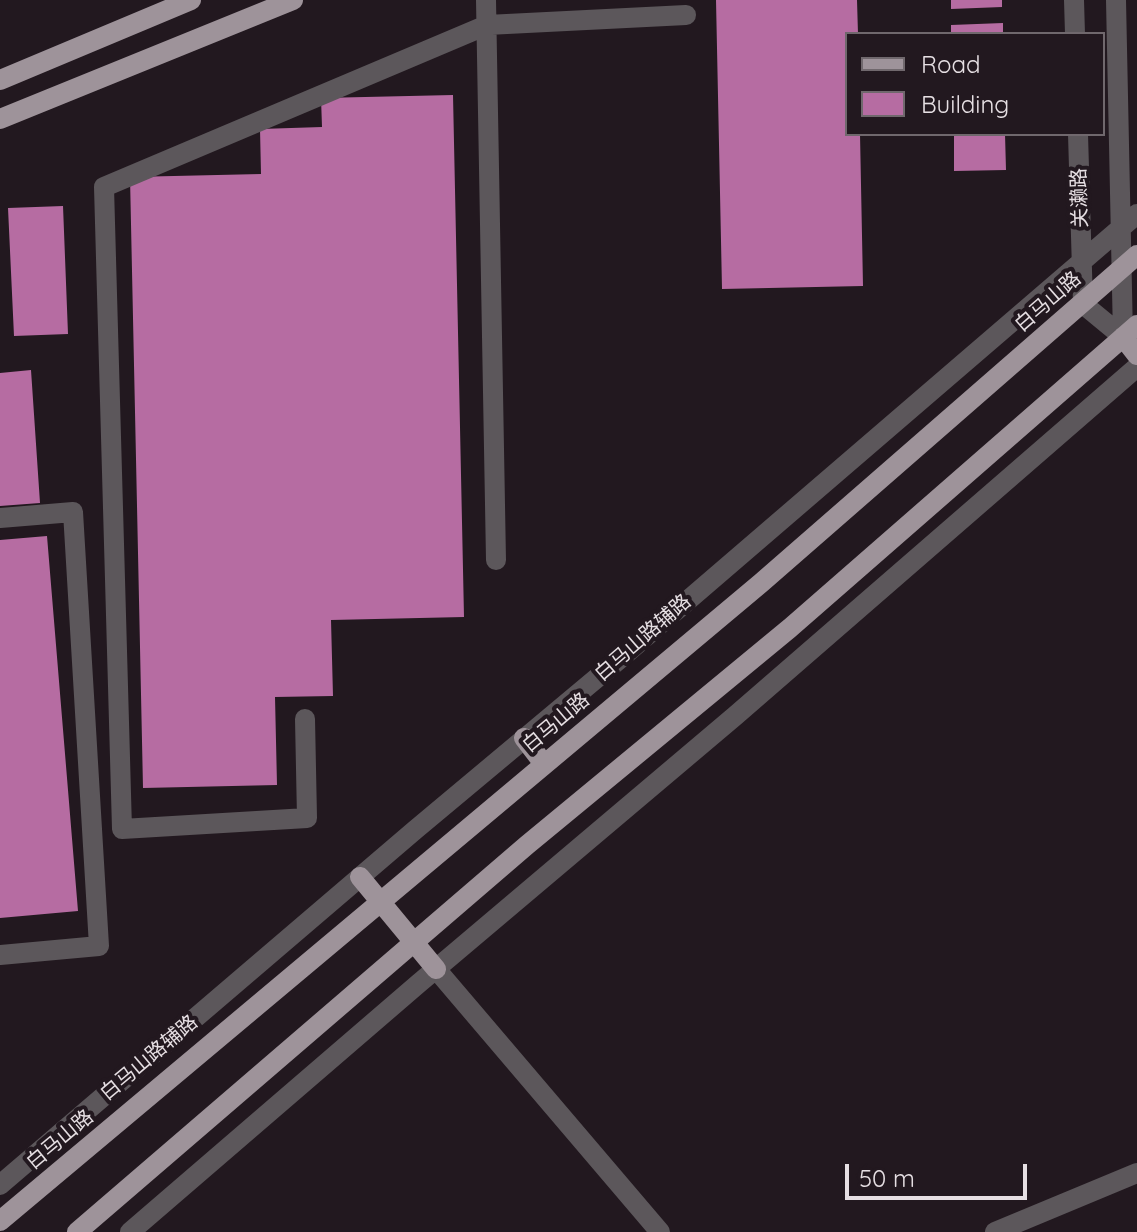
<!DOCTYPE html>
<meta charset="utf-8">
<style>
body{margin:0}
#map{position:relative;width:1137px;height:1232px;overflow:hidden;background:#22181f;font-family:Quicksand,sans-serif}
canvas{display:block}
.legend{position:absolute;left:845px;top:32px;width:260px;height:104px;box-sizing:border-box;background:#22181f;border:2px solid #70686d;margin:0;padding:10px 14px;list-style:none;font-size:24px;color:#e6dfe3}
.legend li{display:flex;align-items:center;gap:16px;height:40px}
.legend b{width:40px;border:2px solid #70686d}
.scale{position:absolute;left:845px;top:1164px;width:182px;height:36px;box-sizing:border-box;border:4px solid #e6dfe3;border-top:0;padding-left:10px;font-size:24px;line-height:28px;white-space:nowrap;color:#e6dfe3;-webkit-text-stroke:6px #22181f;paint-order:stroke}
</style>
<div id="map">
<canvas width="1137" height="1232"></canvas>
<ul class="legend">
<li><b style="height:10px;background:#9e939a"></b>Road</li>
<li><b style="height:22px;background:#b66ca2"></b>Building</li>
</ul>
<div class="scale">50 m</div>
</div>
<script>
const ctx = document.querySelector('canvas').getContext('2d');
ctx.lineJoin = 'round';
function paint(path, color) { ctx.fillStyle = color; ctx.fill(path, 'evenodd'); }
const shape = rows => new Path2D(rows.map(r => 'M' + r).join(''));
function trace(path, color, width, dash) { ctx.strokeStyle = color; ctx.lineWidth = width; ctx.lineCap = dash ? 'butt' : 'round'; ctx.setLineDash(dash || []); ctx.stroke(path); }
function write(font, color, halo, rows, align = 'center') {
  ctx.font = font + ' Quicksand,"Noto Sans SC",sans-serif'; ctx.lineWidth = 8; ctx.setLineDash([]); ctx.textBaseline = 'middle'; ctx.strokeStyle = halo; ctx.fillStyle = color; for (const [text, x, y, turn = 0] of rows) {
    ctx.save(); ctx.translate(x, y); ctx.rotate((+turn || 0) * Math.PI / 180); ctx.textAlign = isNaN(turn) ? turn : align; if (halo) ctx.strokeText(text, 0, 0); ctx.fillText(text, 0, 0); ctx.restore();
  }
}
const building = shape([
 [716,0,857,0,858,34,847,34,847,134,860,134,863,286,722,289],
 [951,0,1002,0,1002,7,951,9],
 [1003,23,1003,34,951,34,951,25],
 [453,95,464,617,331,620,333,696,275,697,277,785,143,788,130,177,261,174,260,129,322,127,321,98],
 [954,134,1005,134,1006,170,954,171],
 [63,206,68,334,14,336,8,208],
 [31,370,40,503,0,506,0,373],
 [47,536,78,911,0,918,0,540]
]);
const minor = shape([
 [486,0,496,560],
 [1074,0,1075,34],
 [1116,0,1123,337],
 [1078,134,1083,304,1123,337],
 [0,518,73,512,99,946,0,955],
 [305,719,307,818,122,829,104,187,487,25,686,15],
 [436,969,660,1232],
 [0,1185,415,830,622,657,1137,214],
 [130,1232,418,984,735,716,1137,367],
 [995,1232,1137,1173]
]);
const major = shape([
 [0,80,191,0],
 [0,119,293,0],
 [1123,337,1137,355],
 [524,738,544,764],
 [360,877,436,969],
 [0,1221,761,583,1137,255],
 [77,1232,527,845,790,628,1137,325]
]);
const streetNames = [
 ["关濑路",1080,198,-92],
 ["白马山路",1048,302,-41],
 ["白马山路辅路",643,638,-41],
 ["白马山路",556,723,-40],
 ["白马山路辅路",149,1058,-40],
 ["白马山路",60,1140,-40]
];
paint(building, '#b66ca2');
trace(minor, '#5c575b', 20);
trace(major, '#9e939a', 20);
write('20px', '#e6dfe3', '#22181f', streetNames);
</script>
